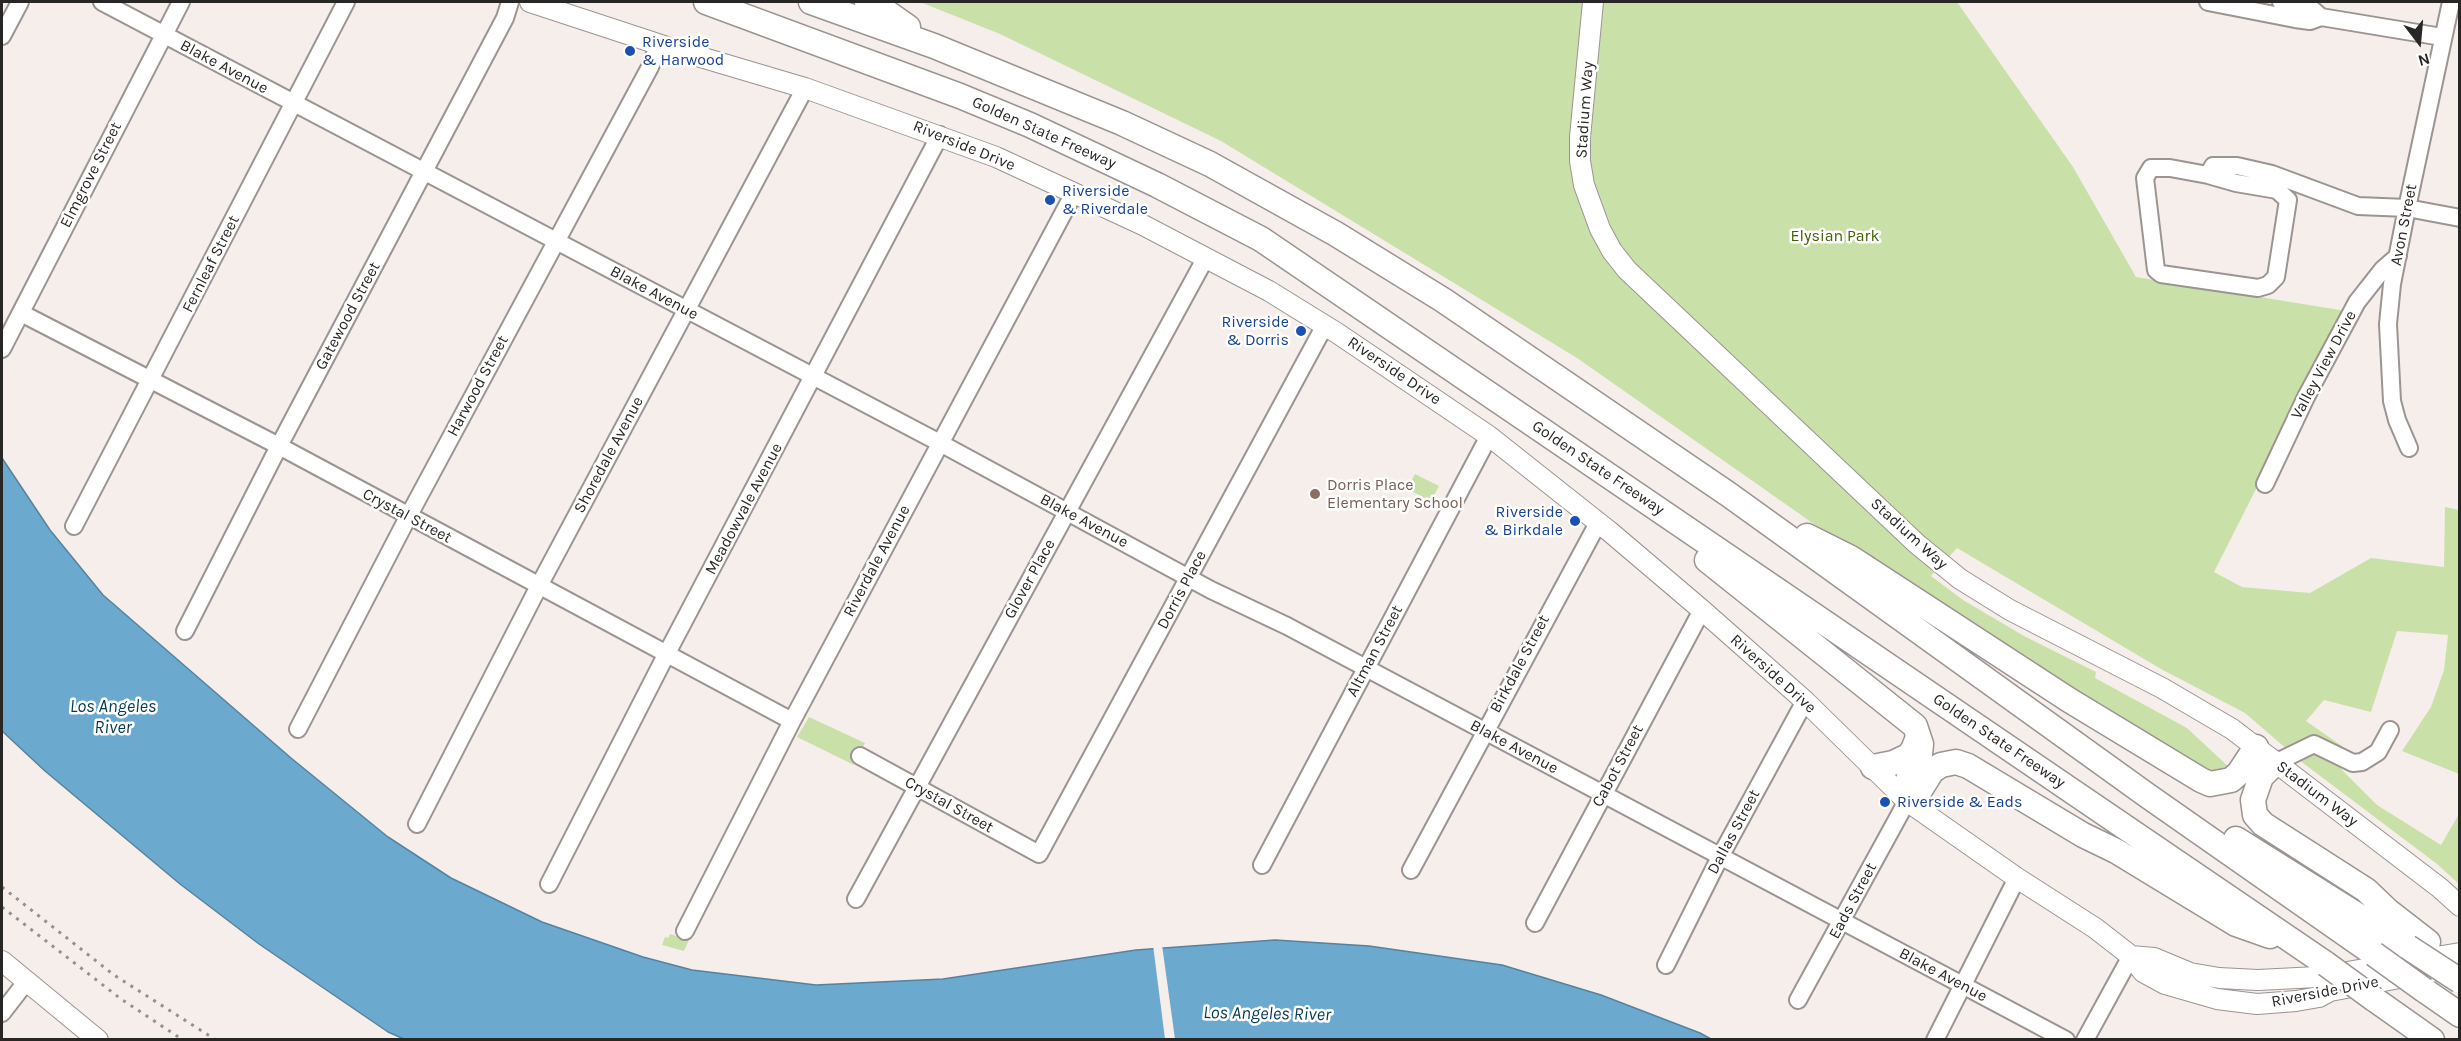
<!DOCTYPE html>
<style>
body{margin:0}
#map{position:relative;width:2461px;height:1041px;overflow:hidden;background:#f6eeea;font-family:Karla,sans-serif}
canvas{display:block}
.frame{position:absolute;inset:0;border:3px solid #292725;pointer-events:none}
.north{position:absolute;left:2389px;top:12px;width:60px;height:60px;-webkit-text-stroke:4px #fff;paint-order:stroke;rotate:164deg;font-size:16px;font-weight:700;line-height:24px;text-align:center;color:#292725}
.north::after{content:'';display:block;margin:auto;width:21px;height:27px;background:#292725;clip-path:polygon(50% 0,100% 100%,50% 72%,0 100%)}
</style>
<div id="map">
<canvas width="2461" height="1041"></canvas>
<div class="frame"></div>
<div class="north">N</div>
</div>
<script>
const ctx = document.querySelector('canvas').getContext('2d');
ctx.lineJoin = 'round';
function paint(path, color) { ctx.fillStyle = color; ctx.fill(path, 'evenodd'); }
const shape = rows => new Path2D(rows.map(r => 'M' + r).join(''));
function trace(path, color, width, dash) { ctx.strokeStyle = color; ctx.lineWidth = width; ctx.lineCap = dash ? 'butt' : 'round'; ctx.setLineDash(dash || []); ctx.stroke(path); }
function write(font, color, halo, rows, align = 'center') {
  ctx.font = font + ' Karla,sans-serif'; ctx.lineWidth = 5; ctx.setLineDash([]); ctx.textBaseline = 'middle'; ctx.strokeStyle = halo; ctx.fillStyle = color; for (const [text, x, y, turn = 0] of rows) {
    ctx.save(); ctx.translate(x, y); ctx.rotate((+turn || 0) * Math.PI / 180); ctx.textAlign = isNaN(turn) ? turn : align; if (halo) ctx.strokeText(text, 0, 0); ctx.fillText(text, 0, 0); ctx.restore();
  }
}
const green = shape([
 [920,2,1957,2,2073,167,2136,277,2346,311,2214,572,2242,587,2310,593,2371,558,2444,567,2445,507,2459,510,2459,774,2402,751,2431,707,2444,670,2448,635,2397,631,2371,712,2324,700,2306,721,2349,751,2341,769,2377,805,2441,845,2459,814,2459,884,2437,864,2303,763,2245,713,2161,669,1957,548,1931,576,1963,600,2024,636,2096,672,2095,678,2187,728,2231,769,2211,776,1871,564,1577,358,1221,141,1000,34],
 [1415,474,1439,486,1431,501,1407,489],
 [809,717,865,743,854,765,797,737],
 [670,934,689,940,684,951,662,945,665,937,668,938]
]);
const water = shape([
 [2,458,50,530,103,595,291,758,388,837,451,878,542,922,643,957,692,970,816,985,943,979,1136,950,1275,940,1369,946,1502,965,1601,995,1700,1033,1711,1039,404,1039,388,1032,259,944,180,884,45,771,2,731,2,458]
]);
const pier = shape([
 [1153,945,1162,945,1175,1039,1165,1039]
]);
const minor = shape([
 [102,2,940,443,1211,590,1287,626,2066,1040],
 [2208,2,2295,19,2310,21,2321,17],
 [2281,2,2313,10,2321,17,2442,37],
 [2,36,20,2],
 [2208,175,2236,183,2277,190,2288,200,2276,277,2268,285,2258,288,2161,274,2156,270,2145,178,2151,168,2170,168,2208,175,2213,166,2237,166,2272,174,2358,206,2407,208,2460,218],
 [21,313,279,446,792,721],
 [2,349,181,2],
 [2409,448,2397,420,2392,401,2388,324,2392,284,2407,208,2451,2],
 [2265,484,2306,397,2357,302,2383,269,2398,256],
 [74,526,346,2],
 [185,631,279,446,505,18,510,2],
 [298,729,408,517,650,67,659,44],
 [860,756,1039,854,1325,325],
 [2275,763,2314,744,2353,763,2362,762,2378,752,2390,730],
 [417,824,541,582,805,88],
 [1262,865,1489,436],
 [1411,870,1598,523],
 [549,884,666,655,940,135],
 [856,899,1205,259],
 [1535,923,1702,610],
 [685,931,792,721,1074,193],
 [1666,965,1720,857,1805,701],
 [1798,1000,1907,801],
 [2,1013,26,982],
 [1935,1040,2017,878],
 [2085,1040,2131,956]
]);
const major = shape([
 [530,2,670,48,805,88,996,157,1143,225,1269,291,1337,333,1489,436,1609,531,1702,610,1805,701,1907,801,2017,878,2095,928,2131,956,2143,972,2165,984,2217,999,2257,1004,2296,1001,2319,997,2330,991,2453,968],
 [1593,2,1580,137,1580,161,1584,185,1600,229,1612,251,1627,270,1917,544,1960,579,2010,610,2162,688,2232,729,2440,888,2460,906],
 [2131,956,2154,958,2190,973,2219,978,2258,980,2317,977,2460,953],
 [2,961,98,1040]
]);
const highway = shape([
 [706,2,960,96,1030,125,1157,185,1261,239,2326,964],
 [811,2,934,46,1122,123,1210,164,1336,234,1443,300,1728,494,2148,796,2374,954],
 [867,2,878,6,908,27],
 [1807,536,1851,558,2069,700,2201,780,2210,784,2231,780,2239,773,2256,747],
 [1707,560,1915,726,1921,744,1920,755,1908,780,1907,801],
 [2275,763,2261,777,2253,800,2255,815,2263,824,2366,890,2388,911,2428,942],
 [1873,767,1893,763,1908,756,1913,750,1918,737],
 [1907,801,1920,790,1932,771,1941,765,1956,762,1968,766,2083,835,2116,851,2236,924,2270,936],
 [2236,839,2408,947],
 [2424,990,2460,1015],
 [2374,999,2432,1040]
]);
const rail = shape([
 [2,887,114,975,216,1040],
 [2,907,121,999,183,1040]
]);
const highwayBridge = shape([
 [2408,947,2460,981],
 [2374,954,2424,990],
 [2326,964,2374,999]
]);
const markers = [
 [630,51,6,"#1a4fb4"],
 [1050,200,6,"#1a4fb4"],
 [1301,331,6,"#1a4fb4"],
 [1315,494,6,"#8d6e63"],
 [1575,521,6,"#1a4fb4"],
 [1885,802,6,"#1a4fb4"]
];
const transitNames = [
 ["Riverside",642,42],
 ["& Harwood",642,60],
 ["Riverside",1062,191],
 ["& Riverdale",1062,209],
 ["Riverside",1289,322,"right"],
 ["& Dorris",1289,340,"right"],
 ["Riverside",1563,512,"right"],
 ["& Birkdale",1563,530,"right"],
 ["Riverside & Eads",1897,802]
];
const streetNames = [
 ["Blake Avenue",224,67,28],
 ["Stadium Way",1585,110,-86],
 ["Golden State Freeway",1044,133,24],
 ["Riverside Drive",964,146,22],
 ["Elmgrove Street",91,175,-63],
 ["Avon Street",2404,225,-79],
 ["Fernleaf Street",211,264,-63],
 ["Blake Avenue",654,293,28],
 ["Gatewood Street",348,316,-62],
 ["Valley View Drive",2324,365,-62],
 ["Riverside Drive",1394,371,34],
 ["Harwood Street",478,386,-62],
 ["Shoredale Avenue",609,455,-62],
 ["Golden State Freeway",1598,468,34],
 ["Meadowvale Avenue",744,509,-62],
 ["Crystal Street",407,516,28],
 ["Blake Avenue",1084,521,28],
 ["Stadium Way",1909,534,42],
 ["Riverdale Avenue",877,561,-62],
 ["Glover Place",1030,579,-61],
 ["Dorris Place",1182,590,-62],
 ["Altman Street",1375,651,-62],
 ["Birkdale Street",1520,664,-62],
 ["Riverside Drive",1773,674,42],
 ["Golden State Freeway",1999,741,34],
 ["Blake Avenue",1514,747,28],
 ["Cabot Street",1618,766,-62],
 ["Stadium Way",2317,794,37],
 ["Crystal Street",949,805,29],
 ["Dallas Street",1734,832,-62],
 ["Eads Street",1853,901,-62],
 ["Blake Avenue",1943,975,28],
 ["Riverside Drive",2325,992,-11]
];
const parkNames = [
 ["Elysian Park",1835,236]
];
const educationNames = [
 ["Dorris Place",1327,485],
 ["Elementary School",1327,503]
];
const waterNames = [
 ["Los Angeles",113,707],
 ["River",113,728],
 ["Los Angeles River",1267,1014,1]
];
paint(green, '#c9e1a9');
paint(water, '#6ba9cf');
trace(water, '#57829c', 1.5);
paint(pier, '#f6eeea');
trace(minor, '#9b9490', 20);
trace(major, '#9b9490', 22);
trace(highway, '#9b9490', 27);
trace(minor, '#fff', 16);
trace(major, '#fff', 20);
trace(highway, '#fff', 24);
trace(rail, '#96908d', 3, [3, 6]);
trace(highwayBridge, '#9b9490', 27, []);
trace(highwayBridge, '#fff', 24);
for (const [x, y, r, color] of markers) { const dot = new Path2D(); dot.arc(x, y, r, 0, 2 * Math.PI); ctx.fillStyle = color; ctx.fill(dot); trace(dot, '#fff', 2); }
write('16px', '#164399', '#fff', transitNames, 'left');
write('16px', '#292725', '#fff', streetNames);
write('16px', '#445f00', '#fff', parkNames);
write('16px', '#785e54', '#fff', educationNames, 'left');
write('italic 18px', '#033953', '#fff', waterNames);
</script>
